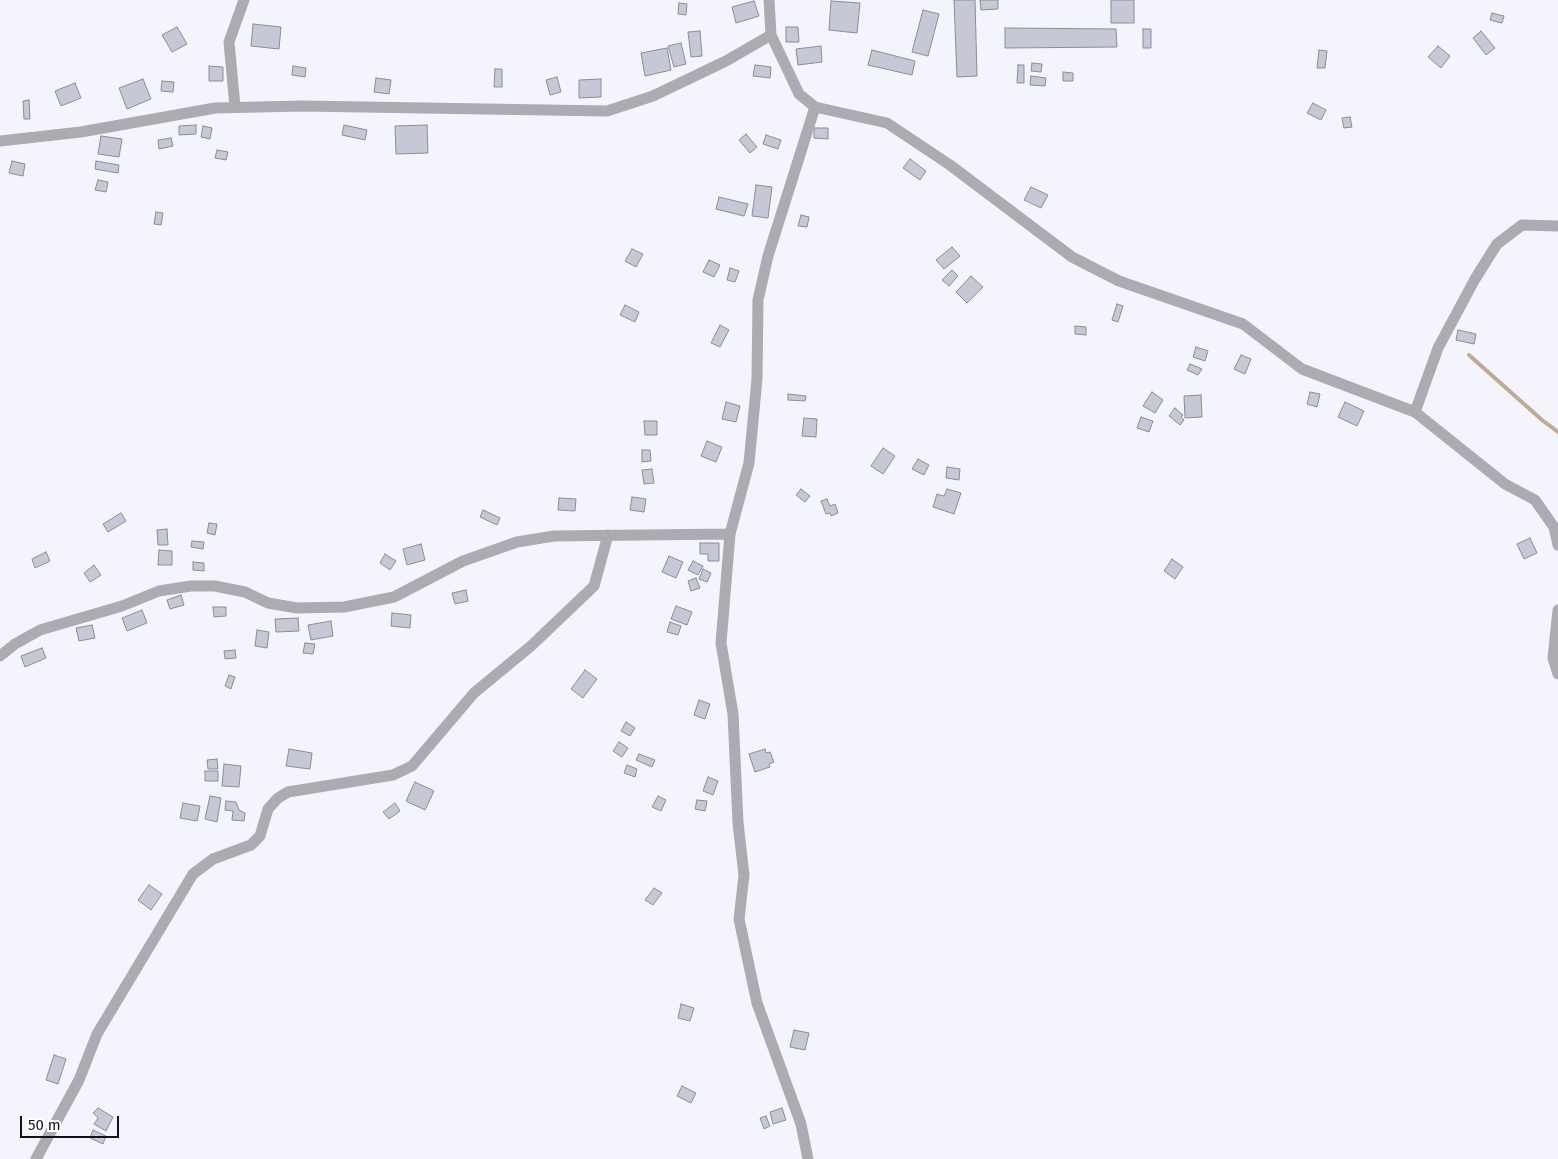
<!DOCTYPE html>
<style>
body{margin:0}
#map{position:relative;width:1558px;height:1159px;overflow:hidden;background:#f4f4fd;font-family:"Fira Sans",sans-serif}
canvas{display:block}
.scale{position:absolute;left:20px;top:1116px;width:99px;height:22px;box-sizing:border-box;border:2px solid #121217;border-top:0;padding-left:6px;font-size:15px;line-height:18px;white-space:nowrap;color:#121217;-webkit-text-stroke:4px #fff;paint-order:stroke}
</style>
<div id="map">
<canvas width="1558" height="1159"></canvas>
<div class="scale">50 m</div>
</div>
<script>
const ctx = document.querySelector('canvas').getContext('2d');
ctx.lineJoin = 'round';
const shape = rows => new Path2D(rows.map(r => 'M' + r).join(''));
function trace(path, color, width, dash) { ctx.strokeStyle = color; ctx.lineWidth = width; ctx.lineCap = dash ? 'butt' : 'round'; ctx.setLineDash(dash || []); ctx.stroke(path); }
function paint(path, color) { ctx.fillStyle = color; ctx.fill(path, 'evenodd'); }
const stream = shape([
 [1469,355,1542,420,1558,432]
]);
const building = shape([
 [954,0,975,0,977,76,957,77,954,0],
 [980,0,998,0,998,9,981,10,980,0],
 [1111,0,1134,0,1134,23,1111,23,1111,0],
 [754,1,759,16,736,23,732,7,754,1],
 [831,1,860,3,857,33,829,30,831,1],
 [679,3,687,4,686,15,678,14,679,3],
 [923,10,939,14,928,56,912,52,923,10],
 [1492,13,1504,16,1502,23,1490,20,1492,13],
 [253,24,281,27,279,49,251,46,253,24],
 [177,27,187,44,172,52,162,35,177,27],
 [786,27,798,27,799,42,786,42,786,27],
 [1005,28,1116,29,1117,47,1005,48,1005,28],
 [1143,29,1151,29,1151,48,1143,48,1143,29],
 [700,31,702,56,691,57,688,32,700,31],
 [1481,31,1495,48,1486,55,1473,38,1481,31],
 [681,43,686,64,674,67,668,46,681,43],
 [821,46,822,62,798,65,796,49,821,46],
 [1438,46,1450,56,1441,68,1428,57,1438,46],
 [667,48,671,70,645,76,641,53,667,48],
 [872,50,915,61,912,75,868,65,872,50],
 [1319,50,1327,51,1325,68,1317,68,1319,50],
 [1032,63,1042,64,1041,72,1031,71,1032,63],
 [755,65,771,67,770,78,753,76,755,65],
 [1018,65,1024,65,1024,83,1017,83,1018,65],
 [209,66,223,67,223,81,209,81,209,66],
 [293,66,306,68,305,77,292,75,293,66],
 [495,69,502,69,502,87,494,87,495,69],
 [1063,72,1073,73,1073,81,1063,81,1063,72],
 [1031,76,1046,78,1045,86,1030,85,1031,76],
 [557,77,561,92,550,95,546,80,557,77],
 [376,78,391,80,389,94,374,92,376,78],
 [143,79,151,99,127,109,119,88,143,79],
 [601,79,601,97,579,98,579,80,601,79],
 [162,81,174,82,173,92,161,91,162,81],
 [75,83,81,98,61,106,55,91,75,83],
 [29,100,30,119,24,119,23,101,29,100],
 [1313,103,1326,110,1321,120,1307,113,1313,103],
 [1350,117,1352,127,1344,128,1342,118,1350,117],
 [196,125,196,134,179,135,179,126,196,125],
 [344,125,367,130,365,140,342,135,344,125],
 [427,125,428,153,396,154,395,126,427,125],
 [203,126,212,128,210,139,201,137,203,126],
 [814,128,828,128,828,139,814,138,814,128],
 [746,134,757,147,750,153,739,140,746,134],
 [766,135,781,140,778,149,763,144,766,135],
 [101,136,122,139,119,157,98,154,101,136],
 [171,138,173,146,159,149,158,140,171,138],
 [217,150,228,152,226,160,215,158,217,150],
 [910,159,926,171,920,180,903,168,910,159],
 [12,161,25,164,23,176,9,173,12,161],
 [96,161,119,165,118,173,95,169,96,161],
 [98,180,108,182,106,192,95,190,98,180],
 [756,185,772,187,768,218,752,216,756,185],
 [1031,187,1048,195,1041,208,1024,200,1031,187],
 [719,197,748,204,744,216,716,209,719,197],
 [156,212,163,213,161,225,154,224,156,212],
 [801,215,809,217,807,227,798,226,801,215],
 [952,247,960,256,944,269,936,260,952,247],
 [632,249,643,254,636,267,625,261,632,249],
 [709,260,720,265,714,277,703,272,709,260],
 [730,268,739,271,735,282,727,280,730,268],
 [952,270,958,276,949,286,942,280,952,270],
 [971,276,983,287,967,303,956,292,971,276],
 [1117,304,1123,306,1118,322,1112,320,1117,304],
 [625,305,639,312,635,322,620,315,625,305],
 [720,325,729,330,720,347,711,343,720,325],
 [1075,326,1086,327,1086,335,1075,334,1075,326],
 [1458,330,1476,334,1474,344,1456,340,1458,330],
 [1196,347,1208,351,1205,361,1193,357,1196,347],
 [1241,355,1251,359,1245,374,1234,369,1241,355],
 [1190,364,1202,369,1198,375,1187,370,1190,364],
 [1152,392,1163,400,1155,413,1143,406,1152,392],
 [1310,392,1320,394,1317,407,1307,404,1310,392],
 [788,394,806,396,805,401,788,400,788,394],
 [1201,395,1202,417,1185,418,1184,396,1201,395],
 [726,402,740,406,736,422,722,419,726,402],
 [1345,402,1364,411,1357,426,1338,417,1345,402],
 [1175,408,1183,415,1181,417,1184,420,1180,425,1169,416,1175,408],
 [1141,417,1153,421,1149,432,1137,428,1141,417],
 [804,418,817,419,816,437,802,436,804,418],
 [644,421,657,421,657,435,645,435,644,421],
 [707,441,722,447,716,462,701,456,707,441],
 [883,448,895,456,883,474,871,466,883,448],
 [642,450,650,450,651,461,642,462,642,450],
 [918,459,929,465,924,475,912,469,918,459],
 [947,467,960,469,959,480,946,478,947,467],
 [652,469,654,483,644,484,642,470,652,469],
 [801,489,810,496,805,502,796,495,801,489],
 [947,489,961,493,954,514,933,507,937,494,944,496,947,489],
 [632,497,646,499,644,512,630,510,632,497],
 [559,498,576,499,575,511,558,510,559,498],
 [827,499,830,506,835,504,838,513,831,516,830,513,826,514,821,501,827,499],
 [483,510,500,518,497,525,480,517,483,510],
 [121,513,126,521,108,532,103,524,121,513],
 [209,523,217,524,215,535,207,533,209,523],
 [167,529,168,545,158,545,157,530,167,529],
 [1530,538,1537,553,1524,559,1517,544,1530,538],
 [192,541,204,542,203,549,191,547,192,541],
 [700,543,719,543,719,561,708,561,708,554,700,554,700,543],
 [421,544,425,560,407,565,403,549,421,544],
 [159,550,172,551,172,565,158,565,159,550],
 [46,552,50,561,35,568,32,559,46,552],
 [385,554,396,561,390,570,380,563,385,554],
 [669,556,683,562,676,578,662,572,669,556],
 [1172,559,1183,567,1175,579,1164,571,1172,559],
 [693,561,703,566,698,575,688,570,693,561],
 [193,562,204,563,204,571,193,570,193,562],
 [94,565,101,575,90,582,84,573,94,565],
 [703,569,711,573,707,582,699,579,703,569],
 [696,578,700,588,691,591,688,581,696,578],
 [466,590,468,601,455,604,452,593,466,590],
 [181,595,184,605,170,609,167,600,181,595],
 [676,606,692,612,687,625,671,619,676,606],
 [213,607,226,607,226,616,214,617,213,607],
 [142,610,147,623,127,631,122,618,142,610],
 [392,613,411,615,410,628,391,626,392,613],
 [298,618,299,631,276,632,275,619,298,618],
 [331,621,333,636,311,640,308,625,331,621],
 [670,622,681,626,678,635,667,632,670,622],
 [92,625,95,638,79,641,76,628,92,625],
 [257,630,269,632,267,648,255,646,257,630],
 [305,643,315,644,313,654,303,653,305,643],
 [42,648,46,658,25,667,21,656,42,648],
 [235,650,236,658,225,659,224,651,235,650],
 [585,670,597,679,583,698,571,689,585,670],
 [229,675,235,677,231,689,225,686,229,675],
 [699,700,710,704,705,719,694,715,699,700],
 [626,722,635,728,630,736,621,731,626,722],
 [619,742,628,748,622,757,613,751,619,742],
 [289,749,312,753,310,769,286,766,289,749],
 [765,749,766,753,770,752,774,762,769,764,770,767,755,772,749,754,765,749],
 [639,754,655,760,652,767,636,760,639,754],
 [217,759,218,769,208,769,207,760,217,759],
 [224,764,241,766,239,787,222,786,224,764],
 [627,765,637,769,635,777,624,773,627,765],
 [205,771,218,771,218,781,205,781,205,771],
 [708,777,718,781,713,795,703,791,708,777],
 [415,782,434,791,425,810,406,801,415,782],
 [210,796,221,798,217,822,205,819,210,796],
 [658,796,666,800,661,811,652,807,658,796],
 [697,800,707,801,705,811,695,809,697,800],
 [226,801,236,802,239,810,245,813,244,821,232,820,233,811,225,810,226,801],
 [183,803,200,806,197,821,180,818,183,803],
 [395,803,400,811,389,819,383,812,395,803],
 [149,885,162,894,151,910,138,900,149,885],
 [654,888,662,893,653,905,645,900,654,888],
 [681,1004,694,1008,690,1021,678,1018,681,1004],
 [794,1030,809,1033,805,1050,790,1047,794,1030],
 [54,1055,66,1059,58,1084,46,1080,54,1055],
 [682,1086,696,1093,691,1103,677,1096,682,1086],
 [98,1108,113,1117,106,1131,94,1124,98,1118,93,1113,98,1108],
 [782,1108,786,1120,773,1124,770,1112,782,1108],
 [766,1116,770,1126,764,1129,760,1118,766,1116],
 [93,1130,106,1136,103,1144,90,1138,93,1130]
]);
const street = shape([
 [769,0,771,35,799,94,815,107,887,123,950,165,1072,257,1119,281,1243,324,1302,369,1415,412,1505,484,1535,500,1554,527,1558,545],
 [235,107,229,42,244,0],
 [0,141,81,132,215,108,302,106,607,111,653,96,726,61,771,35],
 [1415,412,1438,348,1475,279,1497,244,1522,225,1558,226],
 [1558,610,1553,658,1558,674],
 [0,656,15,644,40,630,122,606,159,591,191,586,215,586,245,592,268,603,297,608,344,607,394,597,463,561,517,542,554,536,730,534],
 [36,1159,79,1080,97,1034,193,874,213,859,251,845,260,836,268,809,278,798,288,792,393,775,412,766,474,693,531,646,594,586,608,535],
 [808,1159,801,1124,757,1003,739,919,744,875,738,823,733,714,721,643,730,534,749,463,757,379,758,300,768,256,815,107]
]);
trace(stream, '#c1aa93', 4);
paint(building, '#c7c8d6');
trace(building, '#8b8c99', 1);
trace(street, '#ababb1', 11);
</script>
